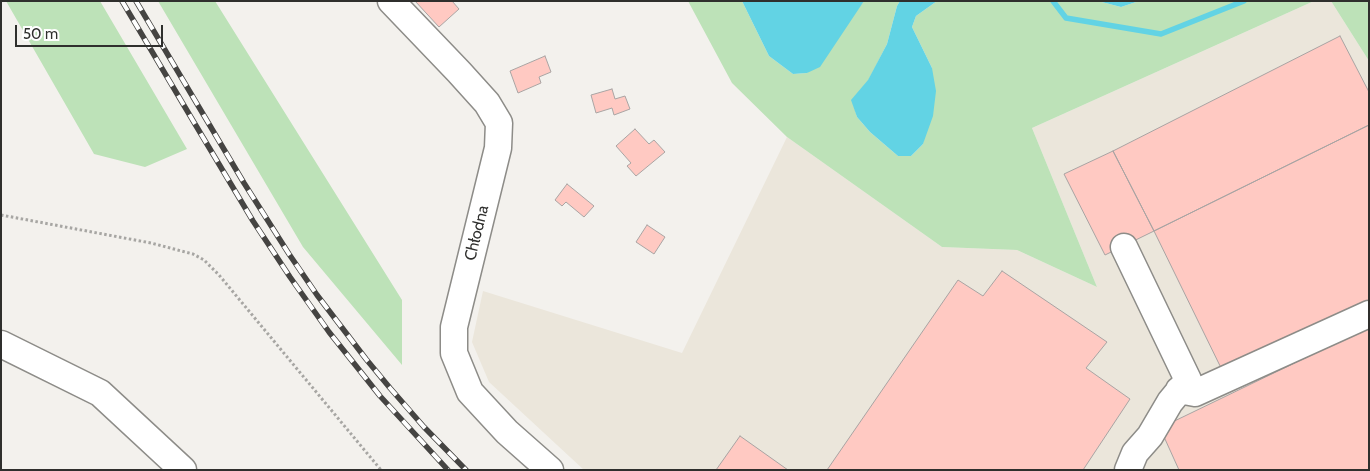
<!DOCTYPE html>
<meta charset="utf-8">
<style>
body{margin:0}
#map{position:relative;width:1370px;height:471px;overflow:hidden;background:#f3f1ed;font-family:Cabin,sans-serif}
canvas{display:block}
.frame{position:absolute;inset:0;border:2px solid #2f2f2d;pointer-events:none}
.scale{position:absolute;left:15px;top:25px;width:148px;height:22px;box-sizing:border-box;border:2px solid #2f2f2d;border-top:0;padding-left:6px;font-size:15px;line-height:18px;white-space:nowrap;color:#2f2f2d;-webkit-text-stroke:4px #fff;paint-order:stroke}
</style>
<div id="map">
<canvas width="1370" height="471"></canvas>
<div class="frame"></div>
<div class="scale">50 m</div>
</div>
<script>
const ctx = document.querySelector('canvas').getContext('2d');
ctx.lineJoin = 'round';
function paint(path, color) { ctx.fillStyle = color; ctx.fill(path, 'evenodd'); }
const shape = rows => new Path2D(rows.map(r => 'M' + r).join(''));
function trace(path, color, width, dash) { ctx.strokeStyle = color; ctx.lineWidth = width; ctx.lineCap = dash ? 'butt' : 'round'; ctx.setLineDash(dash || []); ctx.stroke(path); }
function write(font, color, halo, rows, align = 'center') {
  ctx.font = font + ' Cabin,sans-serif'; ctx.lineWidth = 5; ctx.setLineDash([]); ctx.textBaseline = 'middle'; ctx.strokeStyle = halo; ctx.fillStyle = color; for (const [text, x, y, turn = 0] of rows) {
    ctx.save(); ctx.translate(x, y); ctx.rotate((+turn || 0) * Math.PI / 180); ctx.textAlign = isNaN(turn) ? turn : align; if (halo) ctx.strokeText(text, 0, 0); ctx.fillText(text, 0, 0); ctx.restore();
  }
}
const built = shape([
 [1314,1,1331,1,1369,61,1369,470,584,470,489,382,472,342,483,291,682,353,787,137,942,247,1017,250,1097,287,1032,128]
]);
const green = shape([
 [6,1,100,1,187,149,145,167,94,154],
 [158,1,215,1,402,300,402,365,303,247],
 [688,1,742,1,769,56,793,74,807,73,864,1,900,1,897,6,887,44,868,81,852,100,857,117,870,132,898,156,911,156,923,144,932,68,912,27,916,16,937,1,1098,1,1121,7,1139,1,1314,1,1032,128,1097,287,1017,250,942,247,787,137,732,83],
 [1331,1,1369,1,1369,61]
]);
const water = shape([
 [742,1,864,1,820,67,807,73,793,74,769,56],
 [900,1,937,1,916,16,912,27,932,68,936,91,933,116,923,144,911,156,898,156,870,132,857,117,851,100,868,80,887,44,897,6],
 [1098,1,1139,1,1121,7]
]);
const stream = shape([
 [1053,1,1066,18,1161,34,1244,1]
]);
const building = shape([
 [415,1,452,1,459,9,439,27,415,1],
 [1340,36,1369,92,1369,125,1154,231,1113,151,1340,36],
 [545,56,551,72,539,77,541,83,518,93,510,71,545,56],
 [612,89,615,99,625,96,630,109,614,115,612,108,596,113,591,95,612,89],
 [1369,125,1369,305,1224,374,1154,231,1369,125],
 [635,129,649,144,654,140,665,152,636,176,627,166,631,163,616,146,635,129],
 [1113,151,1154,231,1105,255,1064,174,1113,151],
 [567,184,594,206,584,217,566,202,562,206,555,200,567,184],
 [647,225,665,237,654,254,636,242,647,225],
 [1002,271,1107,342,1086,368,1130,399,1083,470,827,470,958,280,983,296,1002,271],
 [1369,327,1369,470,1179,470,1160,428,1369,327],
 [740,436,788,470,716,470,740,436]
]);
const path = shape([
 [1,215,151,243,193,254,204,260,219,275,381,470]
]);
const minor = shape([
 [391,1,459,72,487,103,499,123,498,148,454,327,454,353,470,392,507,432,550,470],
 [1124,247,1188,380,1170,402,1150,436,1135,453,1128,470],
 [1,344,100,393,183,470],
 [1179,390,1195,393,1369,314]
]);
const rail = shape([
 [122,1,195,124,253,221,290,277,329,332,380,396,448,470],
 [136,1,244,183,289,254,317,295,366,359,390,388,424,427,466,470]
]);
const streetNames = [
 ["Chłodna",477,233,-76]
];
paint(built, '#ebe6db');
paint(green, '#bde2b8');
paint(water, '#62d3e4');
trace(stream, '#62d3e4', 5.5);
paint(building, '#ffc9c2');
trace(building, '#a9a4a3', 1);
trace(minor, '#8d8c88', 29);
trace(path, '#a7a6a3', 3, [2.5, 2.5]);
trace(minor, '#fff', 26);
trace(rail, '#454442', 5.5);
trace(rail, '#fff', 4, [11]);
write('16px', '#2f2f2d', '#fff', streetNames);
</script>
